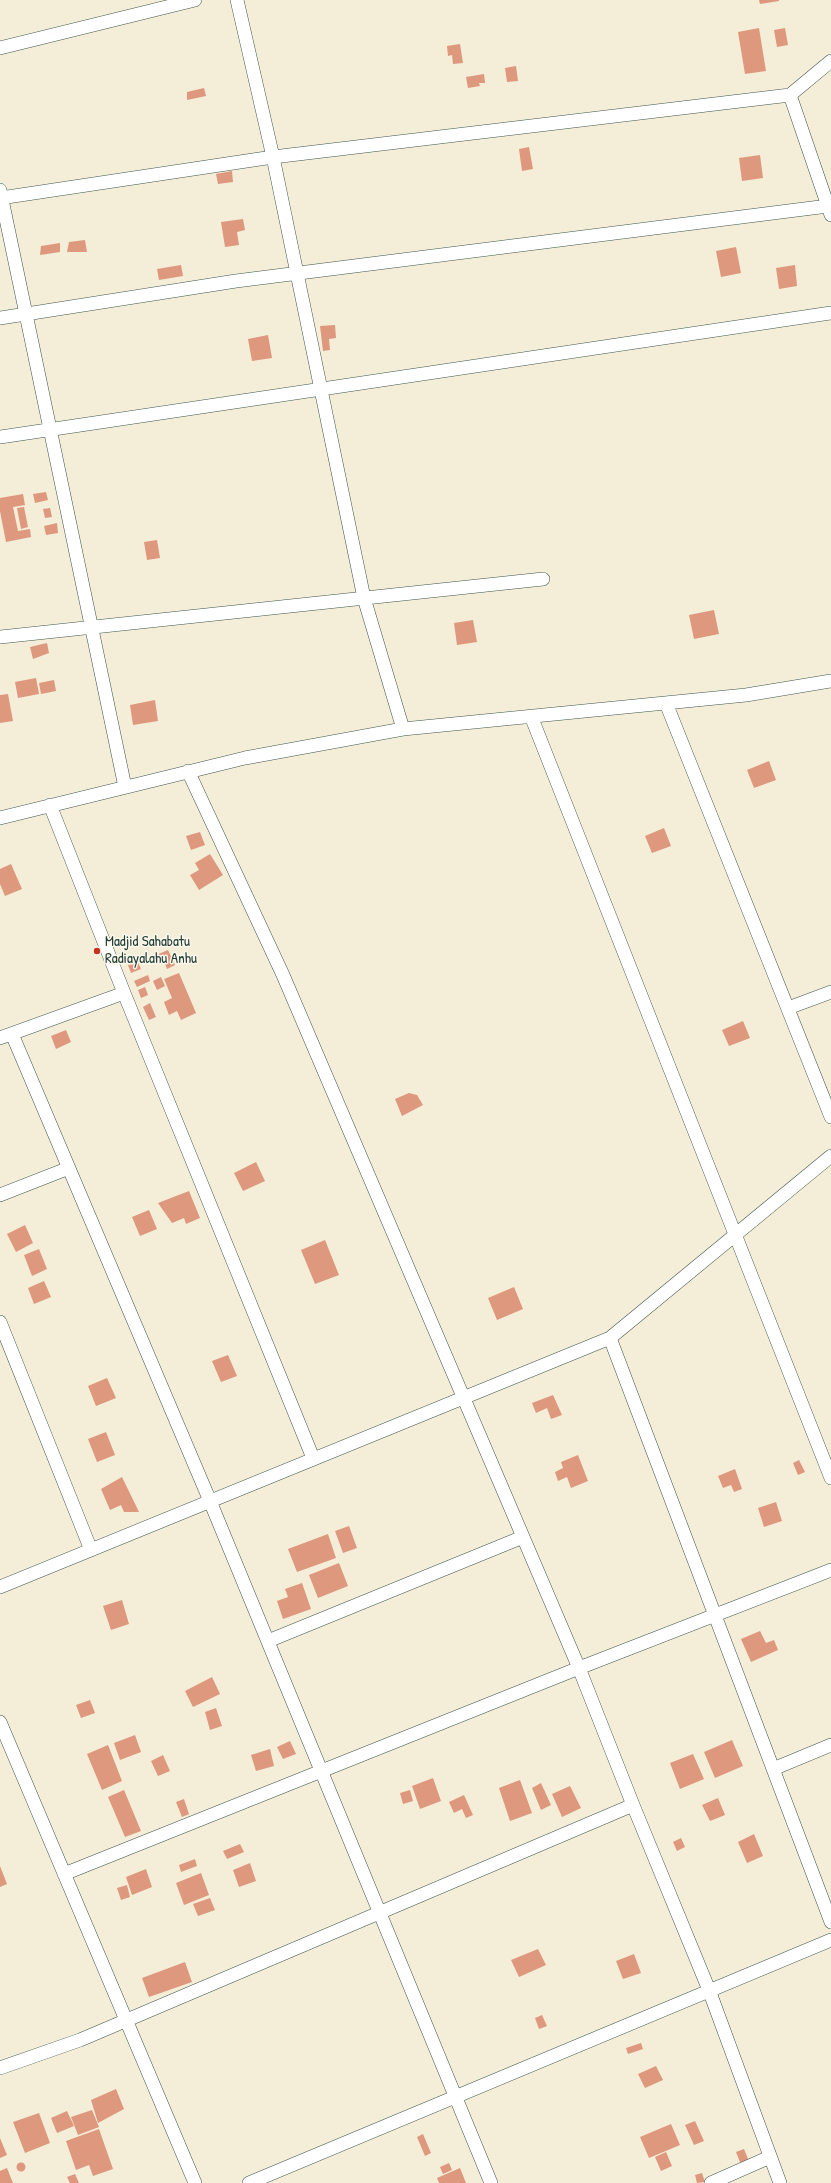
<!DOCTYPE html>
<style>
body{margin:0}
canvas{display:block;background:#f4edd7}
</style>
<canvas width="831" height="2183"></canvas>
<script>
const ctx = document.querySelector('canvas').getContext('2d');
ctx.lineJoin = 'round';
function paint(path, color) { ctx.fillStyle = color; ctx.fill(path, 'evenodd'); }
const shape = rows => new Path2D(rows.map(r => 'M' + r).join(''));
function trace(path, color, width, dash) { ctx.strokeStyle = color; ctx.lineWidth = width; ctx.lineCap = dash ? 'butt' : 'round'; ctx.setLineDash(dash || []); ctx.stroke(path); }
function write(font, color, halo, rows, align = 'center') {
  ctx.font = font + ' "Patrick Hand",sans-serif'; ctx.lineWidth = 3; ctx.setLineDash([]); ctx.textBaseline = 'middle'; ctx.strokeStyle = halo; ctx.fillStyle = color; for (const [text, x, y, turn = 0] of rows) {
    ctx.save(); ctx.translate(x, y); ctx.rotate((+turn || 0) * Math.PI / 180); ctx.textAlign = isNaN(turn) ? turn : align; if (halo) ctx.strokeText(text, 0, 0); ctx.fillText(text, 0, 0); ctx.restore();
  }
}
const building = shape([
 [759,0,779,0,779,1,760,4],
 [759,28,766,71,745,74,738,32],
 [785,28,788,45,777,47,774,30],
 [460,44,463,63,453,64,452,55,448,56,447,46],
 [516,66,518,81,507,82,505,68],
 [484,74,485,83,479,83,480,86,468,88,466,77],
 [204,88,206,96,187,100,187,92],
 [529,147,533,169,522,171,519,149],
 [760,155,763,178,742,181,739,158],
 [232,171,233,182,218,184,216,174],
 [243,219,245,230,237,232,239,245,225,247,221,222],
 [85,240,87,252,67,252,69,242],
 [60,243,60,252,40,255,41,246],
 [736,247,741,273,721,277,716,251],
 [181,265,183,276,159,280,157,269],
 [795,265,797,286,779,289,776,268],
 [335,325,336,338,329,339,330,350,323,351,320,326],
 [268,335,272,358,252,361,248,339],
 [46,492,48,500,35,503,33,494],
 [23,494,25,505,13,507,18,531,30,529,31,537,6,542,0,511,0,498],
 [24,507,28,527,21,529,17,508],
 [50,508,52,517,45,518,43,509],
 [57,523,58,533,46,535,44,526],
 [157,540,160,558,147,560,144,542],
 [714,610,719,634,694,639,689,615],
 [473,620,477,642,457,645,454,623],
 [47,643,49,653,33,659,30,647],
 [36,678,39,694,18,698,15,682],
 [54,680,56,691,41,694,39,683],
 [8,694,13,721,0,723,0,695],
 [155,700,158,721,133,725,130,705],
 [769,761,776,780,754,788,747,770],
 [664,828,671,846,652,853,645,836],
 [200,832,205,845,191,850,186,836],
 [210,854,223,875,199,890,190,875,199,870,195,863],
 [11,864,22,889,5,896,0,884,0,869],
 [168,950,175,965,167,969,164,961,157,964,154,956],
 [138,962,141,969,131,973,128,965],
 [179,973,196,1013,181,1020,177,1011,169,1015,164,1002,172,998,164,979],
 [148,975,150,981,137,987,134,981],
 [161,977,165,986,157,990,153,981],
 [145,987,148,995,141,998,138,990],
 [150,1003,156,1017,149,1020,143,1007],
 [743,1021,750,1038,729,1046,722,1030],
 [66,1030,71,1042,56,1049,51,1036],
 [409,1093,417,1095,423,1105,402,1116,395,1099],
 [256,1162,265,1181,243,1191,234,1173],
 [189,1191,200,1218,186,1224,184,1218,172,1223,158,1203],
 [149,1210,157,1229,140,1236,132,1217],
 [25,1225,33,1243,16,1252,7,1234],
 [325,1240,339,1275,315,1284,301,1250],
 [39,1249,47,1269,32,1276,24,1255],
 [44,1281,51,1297,34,1304,28,1288],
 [514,1287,523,1309,497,1320,488,1298],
 [228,1355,237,1376,221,1382,212,1361],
 [107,1378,116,1398,96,1406,88,1386],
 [553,1395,562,1415,551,1419,547,1408,536,1413,532,1403],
 [106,1432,115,1455,97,1462,88,1439],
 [578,1455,588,1481,571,1488,567,1477,558,1481,555,1472,563,1468,561,1462],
 [799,1460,805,1472,798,1475,793,1463],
 [735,1469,742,1489,734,1492,731,1485,723,1488,718,1476],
 [122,1477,139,1512,124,1512,121,1505,110,1510,101,1489],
 [776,1502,782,1521,764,1527,758,1508],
 [349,1526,357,1548,343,1553,335,1531],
 [328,1534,336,1558,297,1572,288,1549],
 [339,1563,348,1586,318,1598,309,1575],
 [302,1583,311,1609,283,1619,277,1601,288,1597,285,1589],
 [122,1600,129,1624,111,1630,103,1606],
 [760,1631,766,1643,774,1640,778,1650,751,1662,741,1639],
 [212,1677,220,1694,193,1707,185,1691],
 [90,1700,95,1713,81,1718,76,1705],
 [216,1708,222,1726,210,1730,205,1712],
 [135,1735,141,1752,120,1760,114,1743],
 [732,1740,743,1766,715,1778,704,1752],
 [290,1741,296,1754,283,1759,277,1747],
 [108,1745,122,1781,102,1790,87,1754],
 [270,1749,274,1766,256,1771,251,1755],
 [693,1754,704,1779,680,1789,670,1763],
 [163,1755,170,1771,158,1776,151,1761],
 [433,1778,441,1801,420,1809,412,1786],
 [520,1780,532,1813,510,1821,499,1788],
 [541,1783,551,1805,541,1810,532,1788],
 [570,1786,581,1808,562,1817,552,1794],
 [124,1790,141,1831,125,1837,108,1797],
 [410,1790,413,1801,403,1804,400,1793],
 [464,1795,473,1815,466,1818,462,1809,454,1813,449,1802],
 [718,1798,725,1815,710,1821,702,1805],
 [184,1799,189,1814,182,1817,176,1802],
 [754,1834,763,1856,747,1863,738,1842],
 [681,1838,685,1847,677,1851,673,1842],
 [240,1844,244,1852,227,1859,223,1851],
 [195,1859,197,1866,181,1872,179,1865],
 [250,1863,256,1881,239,1887,233,1870],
 [0,1866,7,1884,0,1887],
 [146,1869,152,1887,132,1895,126,1877],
 [201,1873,209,1895,184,1905,176,1883],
 [127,1885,130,1897,121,1900,117,1888],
 [210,1898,215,1910,198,1916,193,1904],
 [538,1949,546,1965,519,1977,511,1960],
 [634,1954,641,1973,623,1979,616,1961],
 [185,1962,192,1982,149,1997,142,1978],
 [542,2015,547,2026,539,2029,535,2018],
 [641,2043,643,2049,628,2054,626,2048],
 [656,2066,663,2080,645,2088,638,2074],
 [116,2089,124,2109,98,2123,91,2100],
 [92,2110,99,2127,78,2135,71,2117],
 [67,2111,74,2126,57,2133,51,2118],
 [39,2113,50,2143,25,2153,13,2122],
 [695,2121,704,2141,694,2145,685,2125],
 [671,2124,680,2145,649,2158,640,2137],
 [99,2129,113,2169,93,2176,89,2165,76,2170,66,2141],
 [423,2134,431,2153,425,2156,417,2137],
 [0,2138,7,2155,0,2158],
 [744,2149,750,2164,742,2167,736,2152],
 [666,2152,672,2166,661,2171,655,2157],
 '16.5 2167a4.5 4.5 0 1 1 9 0a4.5 4.5 0 1 1-9 0Z',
 [449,2163,452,2170,443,2174,440,2167],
 [7,2168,13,2183,0,2183,0,2171],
 [460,2168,466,2183,439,2183,437,2178],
 [702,2173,705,2182,697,2183,695,2175],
 [75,2174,79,2183,70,2183,67,2177]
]);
const minor = shape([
 [237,0,273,157,364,598,403,729],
 [0,48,195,0],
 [790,95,831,215],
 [0,190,125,787],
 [0,198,273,157,790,95,831,61],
 [0,318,236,281,828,206],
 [0,437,831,313],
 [0,637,543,579],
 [666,703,831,1117],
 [531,716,831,1478],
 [188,771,283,975,579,1668,633,1805,709,1990,780,2183],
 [50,805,124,993,313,1458],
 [0,818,245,758,403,729,746,695,831,681],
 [788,1008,831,992],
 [12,1034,210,1501,491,2183],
 [0,1038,124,993],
 [0,1195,69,1168],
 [0,1322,91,1550],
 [610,1338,831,1922],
 [0,1587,610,1338,831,1156],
 [268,1641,523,1537],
 [0,1722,195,2183],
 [773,1769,831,1745],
 [64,1874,579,1668,831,1570],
 [0,2068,80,2040,633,1805],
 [249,2183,831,1940],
 [711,2183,770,2157]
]);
const markers = [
 [97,951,4,"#c8321e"]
];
const poiNames = [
 ["Madjid Sahabatu",105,942],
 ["Radiayalahu Anhu",105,959]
];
paint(building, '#de987e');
trace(minor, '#3f574c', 14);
trace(minor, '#fff', 13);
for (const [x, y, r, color] of markers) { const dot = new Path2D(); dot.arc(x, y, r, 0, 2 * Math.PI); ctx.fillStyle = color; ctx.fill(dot); trace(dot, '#fbf7ec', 1.5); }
write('15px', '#1f3d34', '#fbf7ec', poiNames, 'left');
</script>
